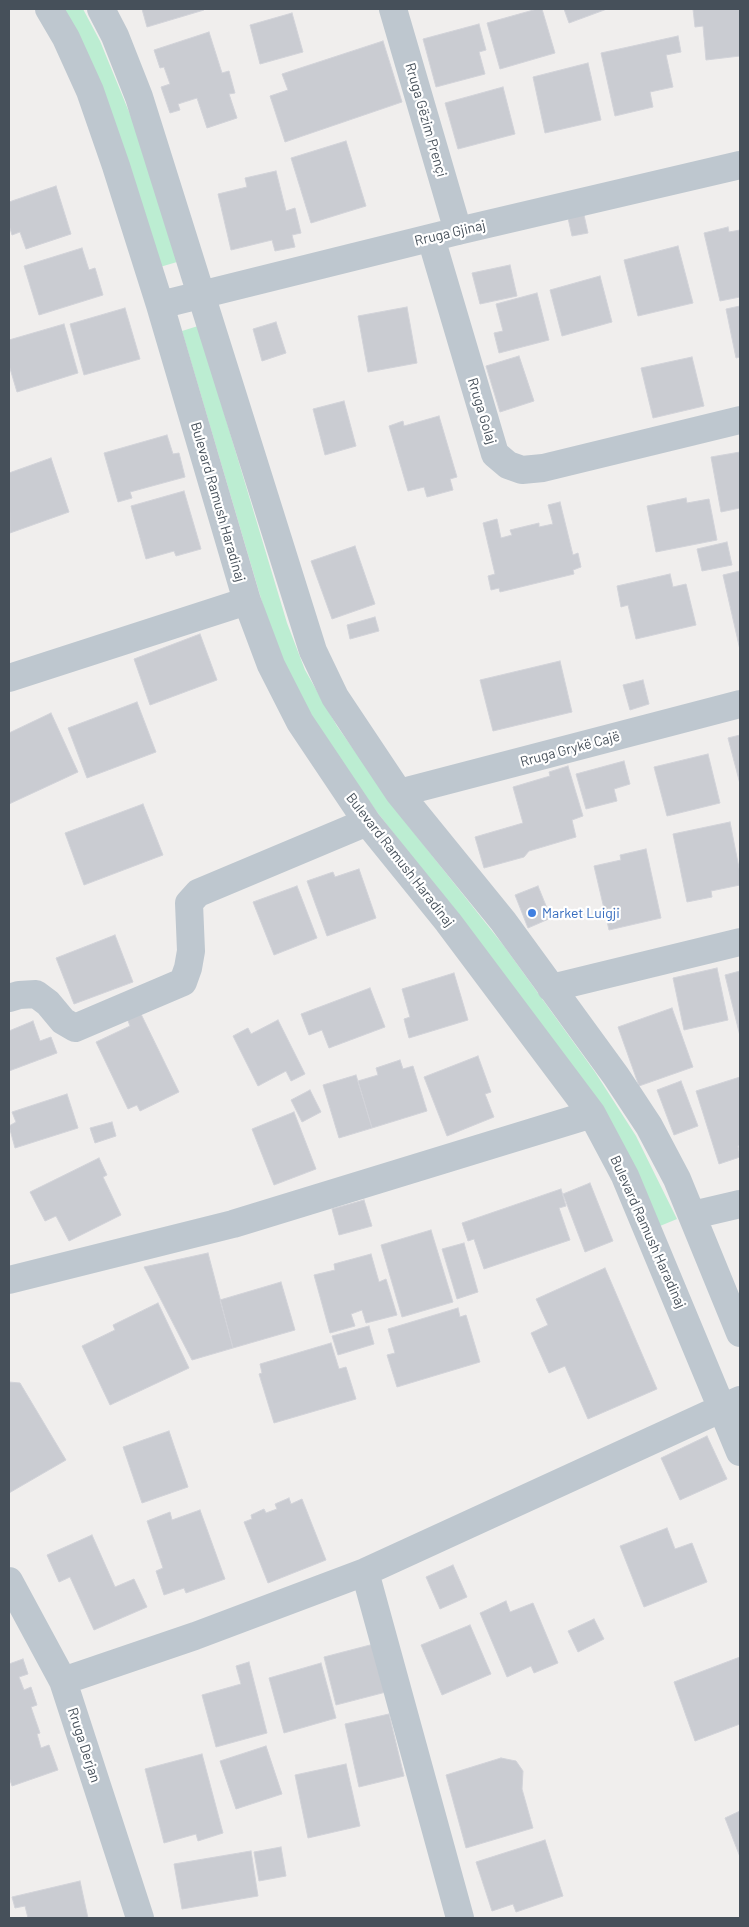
<!DOCTYPE html>
<meta charset="utf-8">
<style>
body{margin:0}
#map{position:relative;width:749px;height:1927px;overflow:hidden;background:#f0eeed;font-family:Barlow,sans-serif}
canvas{display:block}
.frame{position:absolute;inset:0;border:10px solid #46505a;pointer-events:none}
</style>
<div id="map">
<canvas width="749" height="1927"></canvas>
<div class="frame"></div>
</div>
<script>
const ctx = document.querySelector('canvas').getContext('2d');
ctx.lineJoin = 'round';
function paint(path, color) { ctx.fillStyle = color; ctx.fill(path, 'evenodd'); }
const shape = rows => new Path2D(rows.map(r => 'M' + r).join(''));
function trace(path, color, width, dash) { ctx.strokeStyle = color; ctx.lineWidth = width; ctx.lineCap = dash ? 'butt' : 'round'; ctx.setLineDash(dash || []); ctx.stroke(path); }
function write(font, color, halo, rows, align = 'center') {
  ctx.font = font + ' Barlow,sans-serif'; ctx.lineWidth = 4.5; ctx.setLineDash([]); ctx.textBaseline = 'middle'; ctx.strokeStyle = halo; ctx.fillStyle = color; for (const [text, x, y, turn = 0] of rows) {
    ctx.save(); ctx.translate(x, y); ctx.rotate((+turn || 0) * Math.PI / 180); ctx.textAlign = isNaN(turn) ? turn : align; if (halo) ctx.strokeText(text, 0, 0); ctx.fillText(text, 0, 0); ctx.restore();
  }
}
const green = shape([
 [62,9,83,9,100,41,136,129,177,262,160,267],
 [198,326,287,623,305,670,337,726,403,819,504,946,595,1072,636,1136,677,1219,660,1226,491,958,377,812,323,737,287,675,270,629,182,331]
]);
const building = shape([
 [142,9,203,9,204,10,147,27,142,9],
 [537,9,542,9,555,53,500,69,487,23,537,9],
 [564,9,607,9,569,23,564,9],
 [693,9,740,9,740,56,706,60,703,26,695,27,693,9],
 [292,13,303,52,260,64,250,25,292,13],
 [479,24,486,50,479,52,485,74,436,87,423,39,479,24],
 [209,32,222,73,229,71,235,93,229,94,237,118,207,128,197,98,178,104,180,110,170,113,161,87,170,84,164,67,160,68,154,50,209,32],
 [678,36,681,52,666,55,673,87,650,92,653,107,615,116,601,53,678,36],
 [383,41,402,102,285,142,270,96,288,90,282,74,383,41],
 [588,63,601,120,545,133,533,77,588,63],
 [503,87,515,134,458,149,445,103,503,87],
 [346,141,366,206,311,223,291,158,346,141],
 [276,171,286,211,295,208,301,233,292,235,295,247,275,251,272,240,231,250,218,194,247,187,245,178,276,171],
 [56,186,71,234,26,249,20,232,12,235,9,225,9,202,56,186],
 [584,215,588,233,572,236,568,218,584,215],
 [728,227,729,232,740,230,740,297,720,301,704,233,728,227],
 [678,246,693,303,638,316,624,260,678,246],
 [82,248,89,270,95,268,103,295,39,315,24,266,82,248],
 [510,265,517,296,480,304,472,273,510,265],
 [600,276,612,322,562,336,550,290,600,276],
 [537,293,549,340,499,353,494,333,503,331,496,304,537,293],
 [740,306,740,357,736,358,726,309,740,306],
 [407,307,417,363,368,372,358,316,407,307],
 [125,308,140,359,84,375,70,324,125,308],
 [276,322,286,353,262,361,253,329,276,322],
 [64,324,78,373,17,392,9,365,9,340,64,324],
 [519,356,534,401,500,412,486,366,519,356],
 [692,357,704,406,653,418,641,368,692,357],
 [344,401,356,446,325,455,313,409,344,401],
 [439,416,457,477,450,479,453,490,427,497,424,487,408,491,389,426,403,421,404,426,439,416],
 [167,435,173,454,179,453,185,477,130,492,132,498,118,502,104,453,167,435],
 [740,452,740,508,721,512,711,457,740,452],
 [51,458,69,512,10,533,9,473,51,458],
 [184,491,201,549,176,556,174,551,146,559,131,506,184,491],
 [686,498,687,503,709,499,717,540,656,552,647,506,686,498],
 [560,502,573,555,578,553,581,567,573,570,574,574,500,592,499,588,491,590,488,576,495,574,483,523,497,519,501,538,512,535,510,530,539,523,539,527,553,524,548,505,560,502],
 [727,542,732,565,702,571,697,549,727,542],
 [355,546,375,604,332,619,311,561,355,546],
 [740,571,740,650,723,575,740,571],
 [670,574,673,587,686,584,696,625,636,639,628,605,621,607,617,586,670,574],
 [375,617,379,631,350,639,347,625,375,617],
 [200,634,217,680,150,705,134,659,200,634],
 [560,661,572,712,493,731,480,680,560,661],
 [643,680,649,704,630,710,623,685,643,680],
 [137,702,156,752,87,778,68,728,137,702],
 [51,713,78,772,9,804,9,733,51,713],
 [740,735,740,784,728,738,740,735],
 [708,754,720,803,667,816,654,767,708,754],
 [624,761,630,784,614,789,617,801,586,809,576,774,624,761],
 [568,766,583,816,572,820,576,837,529,851,524,857,484,868,475,837,523,823,513,787,550,776,549,772,568,766],
 [143,804,163,855,84,885,65,833,143,804],
 [730,822,740,873,740,885,711,891,712,897,687,902,673,834,730,822],
 [646,849,661,918,609,930,594,866,621,860,620,855,646,849],
 [359,869,376,918,327,936,307,881,333,872,335,877,359,869],
 [297,886,317,938,274,955,253,902,297,886],
 [538,886,551,918,528,928,515,895,538,886],
 [115,935,133,982,74,1004,56,958,115,935],
 [717,968,728,1020,684,1030,673,978,717,968],
 [740,971,740,1036,725,975,740,971],
 [454,973,468,1020,409,1038,404,1019,410,1017,402,989,454,973],
 [370,988,385,1027,329,1048,322,1030,309,1035,301,1014,370,988],
 [672,1008,693,1067,639,1086,618,1027,672,1008],
 [140,1012,179,1092,140,1111,137,1105,128,1109,96,1042,130,1026,127,1018,140,1012],
 [278,1020,305,1074,291,1081,286,1071,258,1086,233,1036,248,1028,251,1034,278,1020],
 [33,1021,40,1041,51,1037,57,1053,9,1071,9,1031,33,1021],
 [478,1056,491,1092,485,1094,494,1117,447,1136,424,1077,478,1056],
 [400,1060,403,1069,413,1066,427,1111,372,1128,358,1081,378,1075,376,1068,400,1060],
 [356,1075,372,1128,339,1138,323,1085,356,1075],
 [740,1077,740,1145,738,1146,740,1157,719,1164,696,1091,740,1077],
 [681,1081,698,1126,674,1135,657,1090,681,1081],
 [310,1090,321,1112,302,1122,291,1100,310,1090],
 [67,1094,78,1128,15,1148,9,1126,16,1122,12,1112,67,1094],
 [294,1112,316,1169,274,1185,252,1129,294,1112],
 [112,1122,116,1136,95,1143,90,1128,112,1122],
 [99,1158,107,1175,103,1177,121,1215,69,1241,56,1216,45,1221,30,1192,99,1158],
 [590,1183,613,1241,585,1252,563,1194,590,1183],
 [561,1189,566,1206,559,1208,570,1240,484,1269,474,1239,468,1241,462,1223,561,1189],
 [364,1200,372,1226,339,1235,332,1209,364,1200],
 [431,1230,453,1302,402,1317,381,1245,431,1230],
 [464,1243,478,1292,457,1299,442,1249,464,1243],
 [208,1253,233,1348,192,1360,144,1267,208,1253],
 [371,1254,379,1282,386,1279,397,1315,366,1323,362,1310,351,1314,355,1326,330,1333,314,1275,335,1270,334,1264,371,1254],
 [605,1268,657,1389,588,1419,565,1366,549,1373,531,1333,548,1325,536,1299,605,1268],
 [281,1282,295,1330,233,1348,220,1300,281,1282],
 [158,1303,189,1368,110,1405,82,1346,115,1330,113,1325,158,1303],
 [458,1308,460,1317,466,1315,480,1362,397,1387,387,1355,395,1353,388,1329,458,1308],
 [369,1326,374,1344,338,1355,332,1336,369,1326],
 [331,1343,339,1369,346,1367,356,1399,274,1423,259,1374,262,1373,260,1364,331,1343],
 [9,1382,20,1383,66,1460,9,1493,9,1382],
 [169,1431,188,1487,142,1503,123,1447,169,1431],
 [707,1436,727,1479,680,1500,661,1458,707,1436],
 [289,1498,291,1504,302,1499,326,1560,268,1583,244,1522,252,1519,251,1515,264,1509,266,1513,277,1509,275,1504,289,1498],
 [200,1510,225,1579,186,1593,184,1588,164,1595,156,1571,163,1568,147,1521,170,1512,172,1520,200,1510],
 [667,1528,675,1549,692,1543,707,1582,644,1607,620,1546,667,1528],
 [92,1535,115,1587,134,1579,147,1607,94,1630,70,1577,59,1582,47,1555,92,1535],
 [453,1565,467,1597,440,1609,426,1577,453,1565],
 [506,1601,510,1612,533,1603,558,1663,534,1673,531,1666,507,1677,480,1613,506,1601],
 [594,1619,604,1639,578,1652,568,1631,594,1619],
 [470,1625,491,1674,442,1695,421,1645,470,1625],
 [374,1644,386,1692,336,1705,324,1657,374,1644],
 [740,1657,740,1724,695,1741,674,1682,740,1657],
 [23,1659,28,1674,19,1677,24,1690,31,1687,37,1705,31,1707,40,1733,37,1734,41,1748,49,1745,58,1770,12,1786,9,1777,9,1664,23,1659],
 [249,1662,267,1733,216,1747,202,1695,241,1684,236,1666,249,1662],
 [321,1663,336,1718,284,1733,269,1678,321,1663],
 [389,1714,404,1776,359,1787,345,1724,389,1714],
 [266,1746,282,1794,236,1809,220,1761,266,1746],
 [202,1754,223,1833,198,1841,196,1834,164,1843,145,1769,202,1754],
 [501,1758,516,1761,523,1771,522,1789,533,1828,466,1848,446,1775,501,1758],
 [346,1764,360,1826,308,1838,295,1775,346,1764],
 [740,1811,740,1857,725,1818,740,1811],
 [545,1840,563,1896,516,1912,513,1904,492,1911,476,1862,545,1840],
 [281,1847,286,1876,259,1881,254,1852,281,1847],
 [251,1851,258,1896,182,1909,174,1864,251,1851],
 [80,1881,88,1918,28,1918,25,1906,15,1908,12,1897,80,1881]
]);
const minor = shape([
 [49,9,66,38,90,91,116,166,160,305,247,601,271,665,300,722,367,822,448,922,592,1114,625,1176,740,1452],
 [101,9,115,36,139,97,313,651,335,697,399,793,503,921,616,1076,649,1126,677,1179,740,1333],
 [393,9,458,231],
 [431,238,495,454,508,465,522,470,543,468,740,420],
 [160,305,458,231,740,165],
 [9,678,247,601],
 [399,793,740,704],
 [551,988,740,942],
 [9,998,19,995,36,994,48,1003,63,1021,75,1028,183,982,188,968,191,951,189,903,198,893,367,822],
 [693,1215,740,1204],
 [9,1280,233,1224,592,1114],
 [365,1572,460,1918],
 [9,1581,63,1681,140,1918],
 [63,1681,195,1636,365,1572,740,1400]
]);
const markers = [
 [532,913,5,"#3f7fe0"]
];
const streetNames = [
 ["Rruga Gëzim Prençi",426,120,74],
 ["Rruga Gjinaj",450,233,-13],
 ["Rruga Golaj",482,411,73],
 ["Bulevard Ramush Haradinaj",218,502,74],
 ["Rruga Grykë Cajë",570,749,-15],
 ["Bulevard Ramush Haradinaj",400,860,52],
 ["Bulevard Ramush Haradinaj",648,1232,66],
 ["Rruga Derjan",84,1745,72]
];
const shopNames = [
 ["Market Luigji",542,913]
];
paint(green, '#bcedd2');
paint(building, '#caccd2');
trace(building, '#d2d3d9', 1);
trace(minor, '#bec7cf', 28);
for (const [x, y, r, color] of markers) { const dot = new Path2D(); dot.arc(x, y, r, 0, 2 * Math.PI); ctx.fillStyle = color; ctx.fill(dot); trace(dot, '#fff', 2); }
write('14px', '#46505a', '#fff', streetNames);
write('14px', '#366cbe', '#fff', shopNames, 'left');
</script>
